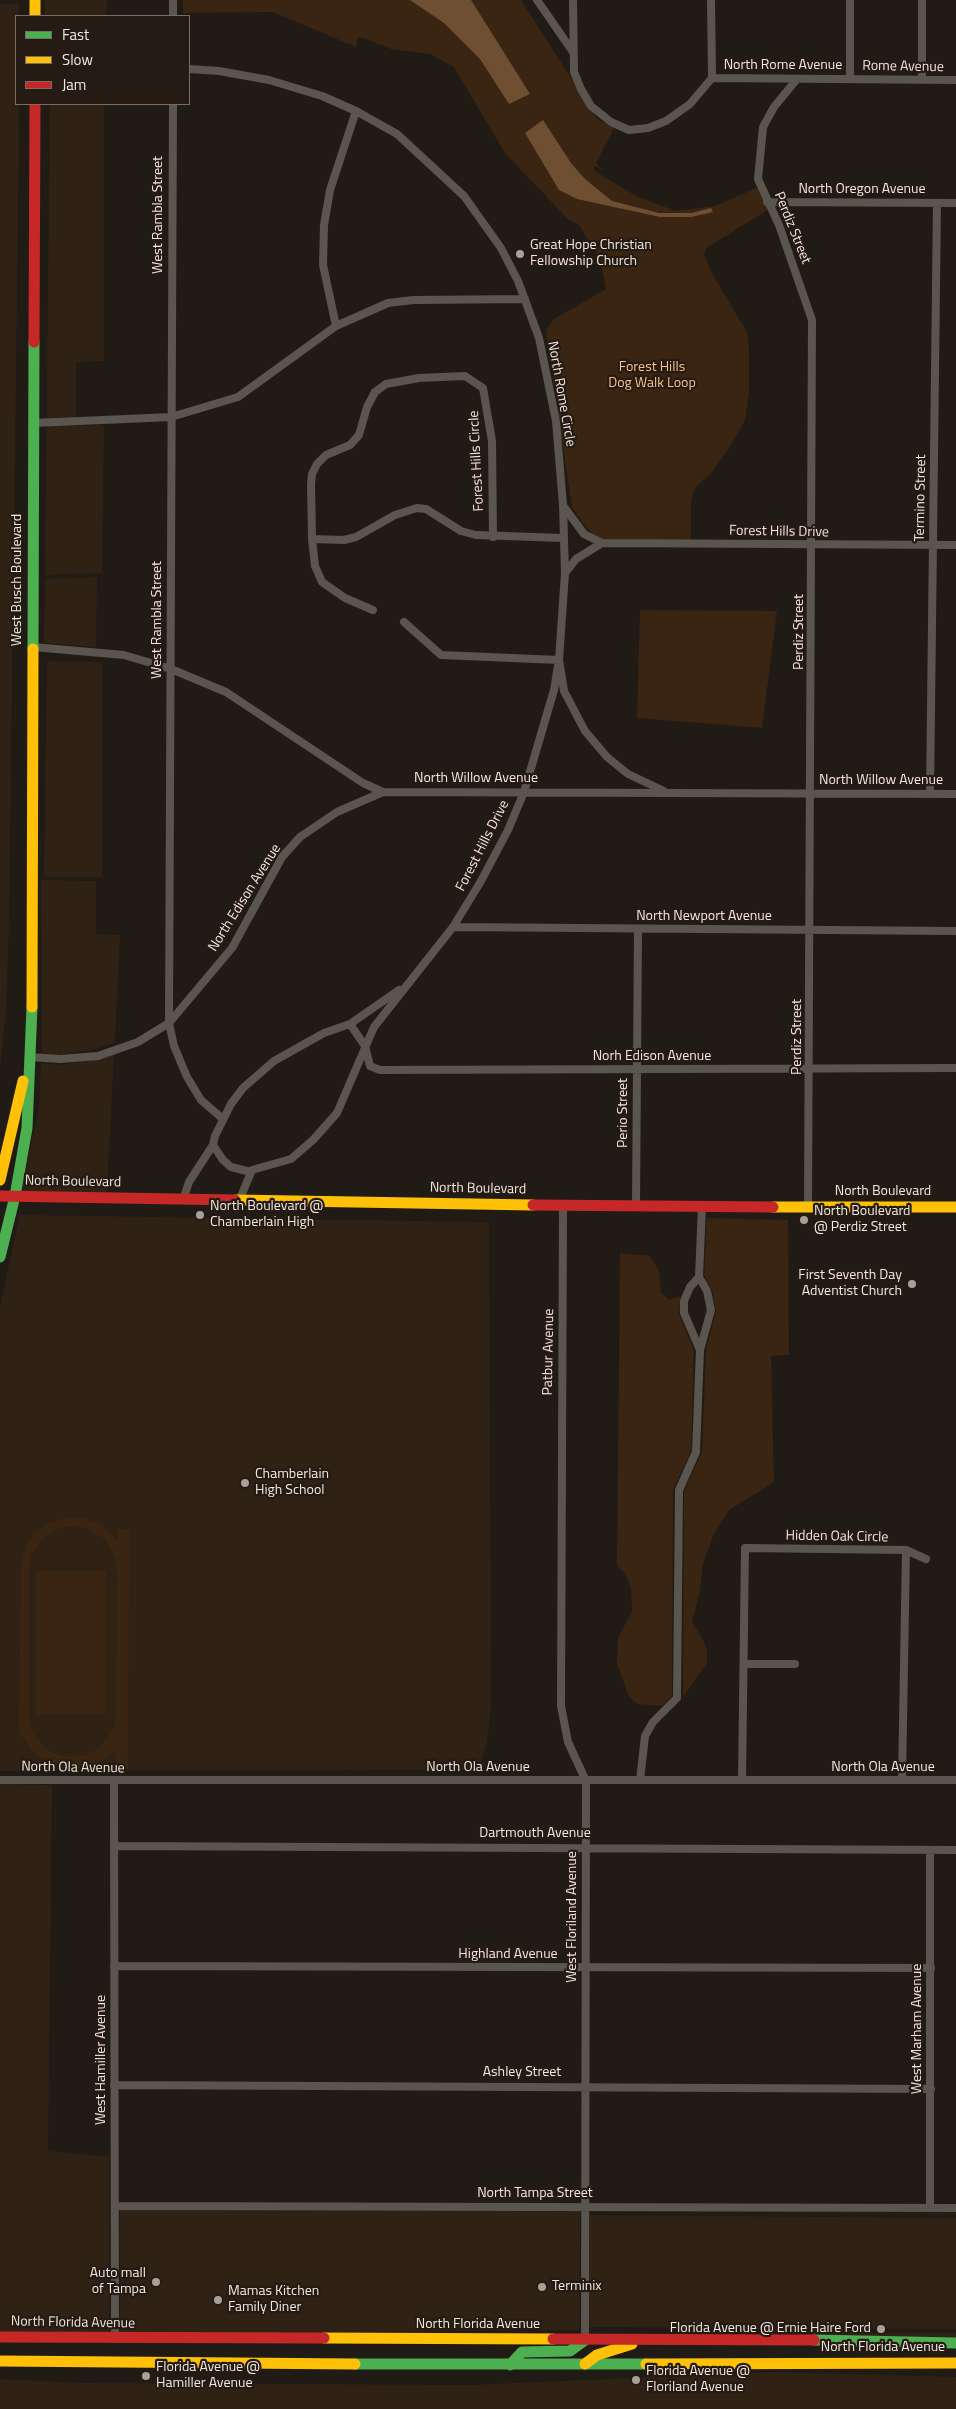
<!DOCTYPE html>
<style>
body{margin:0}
#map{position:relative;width:956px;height:2409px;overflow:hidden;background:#211b16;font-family:"Titillium Web",sans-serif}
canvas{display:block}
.legend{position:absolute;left:15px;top:15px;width:175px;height:90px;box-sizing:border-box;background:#251b12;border:1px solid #766d65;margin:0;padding:6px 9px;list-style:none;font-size:15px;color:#f0e8e2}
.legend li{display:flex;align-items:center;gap:10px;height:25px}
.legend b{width:25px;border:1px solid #766d65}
</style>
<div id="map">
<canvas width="956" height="2409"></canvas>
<ul class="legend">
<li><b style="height:6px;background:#4caf50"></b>Fast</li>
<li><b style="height:6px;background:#ffc107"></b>Slow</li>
<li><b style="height:6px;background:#c62828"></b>Jam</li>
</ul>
</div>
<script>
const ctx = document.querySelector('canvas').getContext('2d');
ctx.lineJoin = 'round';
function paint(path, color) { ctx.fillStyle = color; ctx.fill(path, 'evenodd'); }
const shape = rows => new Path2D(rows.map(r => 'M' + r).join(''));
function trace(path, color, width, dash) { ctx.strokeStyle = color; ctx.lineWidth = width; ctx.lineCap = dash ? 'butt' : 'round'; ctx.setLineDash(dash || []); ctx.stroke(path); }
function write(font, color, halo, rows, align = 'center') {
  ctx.font = font + ' "Titillium Web",sans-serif'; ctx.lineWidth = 4.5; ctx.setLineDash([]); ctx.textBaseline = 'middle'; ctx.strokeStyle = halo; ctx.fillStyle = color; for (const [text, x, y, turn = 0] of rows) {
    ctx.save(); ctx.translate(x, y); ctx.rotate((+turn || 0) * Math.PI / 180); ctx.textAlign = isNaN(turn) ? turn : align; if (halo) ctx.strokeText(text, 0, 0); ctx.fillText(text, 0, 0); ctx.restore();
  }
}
const built = shape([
 [45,0,107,0,106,16,45,16],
 [19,3,19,16,16,16,16,104,19,104,18,211,9,915,6,1012,0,1068,0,4],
 [50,104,104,104,104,361,76,362,76,426,104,425,102,573,45,575],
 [97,577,96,647,44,643,45,579],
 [47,661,102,662,102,877,44,877],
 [41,880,96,881,96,934,120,935,115,1042,95,1049,57,1055,42,1053],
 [114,1053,107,1193,21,1191,39,1109,41,1063,58,1065,98,1059],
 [20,1215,489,1222,491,1706,487,1741,479,1770,0,1771,0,1306],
 [0,1784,52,1785,48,2151,109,2157,109,2334,0,2333],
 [120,2211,580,2211,579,2330,120,2334],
 [591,2211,956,2213,956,2214],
 [590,2215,956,2218,956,2329,589,2327],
 [746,2332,956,2333,956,2338,813,2335],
 [772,2372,956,2377,956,2409,0,2409,0,2379,83,2383,471,2385]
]);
const green = shape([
 [183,0,521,0,597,119,614,128,596,163,602,170,595,166,593,170,636,196,676,211,715,206,761,186,771,208,706,248,704,255,714,277,747,332,749,349,749,392,745,420,731,445,712,472,694,489,691,501,691,544,602,543,585,526,572,507,546,330,554,319,606,289,600,259,579,225,568,219,505,153,454,67,430,54,391,49,364,38,358,37,356,47,273,12,183,13],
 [640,610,777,611,762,728,637,718],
 [707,1218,788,1220,789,1355,771,1356,774,1482,729,1510,713,1536,703,1564,700,1590,692,1622,703,1640,707,1651,707,1663,683,1697,684,1491,702,1452,706,1350,716,1311,712,1290,704,1275],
 [620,1253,650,1256,659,1271,661,1292,669,1300,681,1296,679,1314,694,1351,691,1451,673,1490,672,1696,662,1706,638,1704,629,1697,617,1663,618,1638,632,1611,631,1587,624,1572,617,1566],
 [65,1518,82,1518,98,1523,117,1540,117,1529,129,1529,128,1769,116,1769,116,1749,105,1759,89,1767,72,1769,54,1766,32,1752,19,1731,21,1562,26,1546,36,1532,50,1523],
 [73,1526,87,1528,104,1539,115,1557,117,1571,116,1720,111,1733,98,1749,85,1755,72,1757,58,1755,46,1749,33,1733,29,1720,29,1570,31,1556,42,1539,60,1528],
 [36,1571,106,1571,106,1714,36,1714]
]);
const water = shape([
 [410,0,471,0,530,94,509,104,480,59,444,23],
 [543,120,571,163,584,178,612,201,659,213,692,213,711,208,713,212,691,217,660,217,577,199,559,190,525,133]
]);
const street = shape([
 [537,0,573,52],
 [573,0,574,72,581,89,591,106,611,122,629,130,648,128,666,121,690,104,712,78,956,80],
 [711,0,712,78],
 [850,0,850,79],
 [173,16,173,0],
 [189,69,219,71,269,80,322,96,356,111,397,134,464,196,501,248,518,281,539,338,556,421,563,505,565,573,559,660,554,690,524,792,508,830,481,881,453,927,374,1027,337,1113,313,1140,291,1159,252,1170,239,1201],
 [797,79,774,107,763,127,758,179,779,225,812,320,808,1206],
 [922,79,922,0],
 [173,104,169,1023,174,1046,187,1077,201,1100,223,1119],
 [767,202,956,203],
 [336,326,323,265,324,225,330,190,356,111],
 [34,423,171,417,238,397,336,326,388,303,413,300,525,299],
 [564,507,584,534,602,543,956,545],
 [312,539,344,540,356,537,395,515,417,508,426,509,461,531,476,535,564,538],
 [565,573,576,559,602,543],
 [373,610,345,598,322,582,315,566,312,539,311,484,312,474,317,464,326,455,350,445,359,435,367,407,375,392,386,384,419,378,465,376,483,388,492,441,493,537],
 [404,622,441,655,559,660,564,691,585,731,607,757,628,774,664,791],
 [33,647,124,655,171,669,226,692,363,783,383,792,956,794],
 [930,793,937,203],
 [453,927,956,931],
 [350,1024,365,1046,370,1066,380,1070,956,1068],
 [29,1057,60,1059,98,1056,138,1042,169,1023,232,948,282,857,300,837,337,812,383,792],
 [213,1145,223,1160,231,1167,251,1172],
 [183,1200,189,1182,213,1145,215,1136,231,1104,243,1088,274,1061,324,1033,350,1024,399,990],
 [563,1206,561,1706,568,1742,586,1781,585,2340],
 [636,1206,638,929],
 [699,1277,690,1287,684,1301,684,1313,700,1350],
 [906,1550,926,1559],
 [744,1664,795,1664],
 [0,1780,956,1780],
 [640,1780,645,1736,653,1722,677,1698,679,1490,696,1452,700,1350,711,1310,707,1291,699,1277,702,1206],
 [742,1780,745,1548,906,1550,902,1780],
 [114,1781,115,2339],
 [115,1846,956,1850],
 [930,1850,930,2208],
 [114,1966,931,1968],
 [114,2085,931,2089],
 [115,2206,956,2208]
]);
const fast = shape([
 [33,649,34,342],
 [0,1257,15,1196,27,1128,32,1007],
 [814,2340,956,2343],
 [355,2364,646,2364],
 [510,2365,522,2352,570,2351,585,2340]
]);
const slow = shape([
 [35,0,35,16],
 [32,1007,33,649],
 [0,1180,23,1081],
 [235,1200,533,1205],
 [773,1207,956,1207],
 [324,2338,553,2339],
 [0,2361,355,2364],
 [585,2364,597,2355,632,2344],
 [646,2364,956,2363]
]);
const jam = shape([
 [34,342,35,104],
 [0,1196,235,1200],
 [533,1205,773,1207],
 [0,2337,324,2338],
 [553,2339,814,2340]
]);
const markers = [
 [520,254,5,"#a8a09b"],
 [200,1215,5,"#a8a09b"],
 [804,1220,5,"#a8a09b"],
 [912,1284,5,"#a8a09b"],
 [245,1483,5,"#a8a09b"],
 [156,2282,5,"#a8a09b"],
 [542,2287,5,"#a8a09b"],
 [218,2300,5,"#a8a09b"],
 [881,2329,5,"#a8a09b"],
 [146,2376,5,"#a8a09b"],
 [636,2380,5,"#a8a09b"]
];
const streetNames = [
 ["North Rome Avenue",783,66],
 ["Rome Avenue",903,67,1],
 ["North Oregon Avenue",862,190],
 ["West Rambla Street",159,215,-90],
 ["Perdiz Street",792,228,68],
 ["North Rome Circle",561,394,80],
 ["Forest Hills Circle",477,461,-93],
 ["Termino Street",921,498,-89],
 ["Forest Hills Drive",779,532,1],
 ["West Busch Boulevard",18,580,-90],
 ["West Rambla Street",158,620,-90],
 ["Perdiz Street",800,632,-90],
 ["North Willow Avenue",476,779],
 ["North Willow Avenue",881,781],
 ["Forest Hills Drive",483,846,-63],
 ["North Edison Avenue",245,898,-58],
 ["North Newport Avenue",704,917],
 ["Perdiz Street",798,1037,-90],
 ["Norh Edison Avenue",652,1057],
 ["Perio Street",624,1113,-90],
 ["North Boulevard",73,1182,1],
 ["North Boulevard",478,1189,1],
 ["North Boulevard",883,1192],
 ["Patbur Avenue",549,1352,-89],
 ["Hidden Oak Circle",837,1537,1],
 ["North Ola Avenue",73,1768,1],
 ["North Ola Avenue",478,1768],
 ["North Ola Avenue",883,1768],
 ["Dartmouth Avenue",535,1834],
 ["West Floriland Avenue",573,1917,-90],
 ["Highland Avenue",508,1955],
 ["West Marham Avenue",918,2029,-90],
 ["West Hamiller Avenue",102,2060,-90],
 ["Ashley Street",522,2073],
 ["North Tampa Street",535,2194],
 ["North Florida Avenue",73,2323,1],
 ["North Florida Avenue",478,2325],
 ["North Florida Avenue",883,2348]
];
const poiNames = [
 ["Great Hope Christian",530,246],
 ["Fellowship Church",530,262],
 ["North Boulevard @",210,1207],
 ["Chamberlain High",210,1223],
 ["North Boulevard",814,1212],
 ["@ Perdiz Street",814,1228],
 ["First Seventh Day",902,1276,"right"],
 ["Adventist Church",902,1292,"right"],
 ["Chamberlain",255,1475],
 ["High School",255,1491],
 ["Auto mall",146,2274,"right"],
 ["of Tampa",146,2290,"right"],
 ["Terminix",552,2287],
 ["Mamas Kitchen",228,2292],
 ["Family Diner",228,2308],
 ["Florida Avenue @ Ernie Haire Ford",871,2329,"right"],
 ["Florida Avenue @",156,2368],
 ["Hamiller Avenue",156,2384],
 ["Florida Avenue @",646,2372],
 ["Floriland Avenue",646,2388]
];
const parkNames = [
 ["Forest Hills",652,368],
 ["Dog Walk Loop",652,384]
];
paint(built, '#302115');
paint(green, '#3a2512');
paint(water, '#6e4f32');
trace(street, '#5b5550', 8);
trace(fast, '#4caf50', 11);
trace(slow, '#ffc107', 11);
trace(jam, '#c62828', 11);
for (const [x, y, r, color] of markers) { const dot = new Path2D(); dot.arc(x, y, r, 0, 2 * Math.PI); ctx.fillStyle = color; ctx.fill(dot); trace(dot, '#251b12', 2); }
write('14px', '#f0e8e2', '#251b12', streetNames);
write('14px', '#f0e8e2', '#251b12', poiNames, 'left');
write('14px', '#fac18d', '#251b12', parkNames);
</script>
